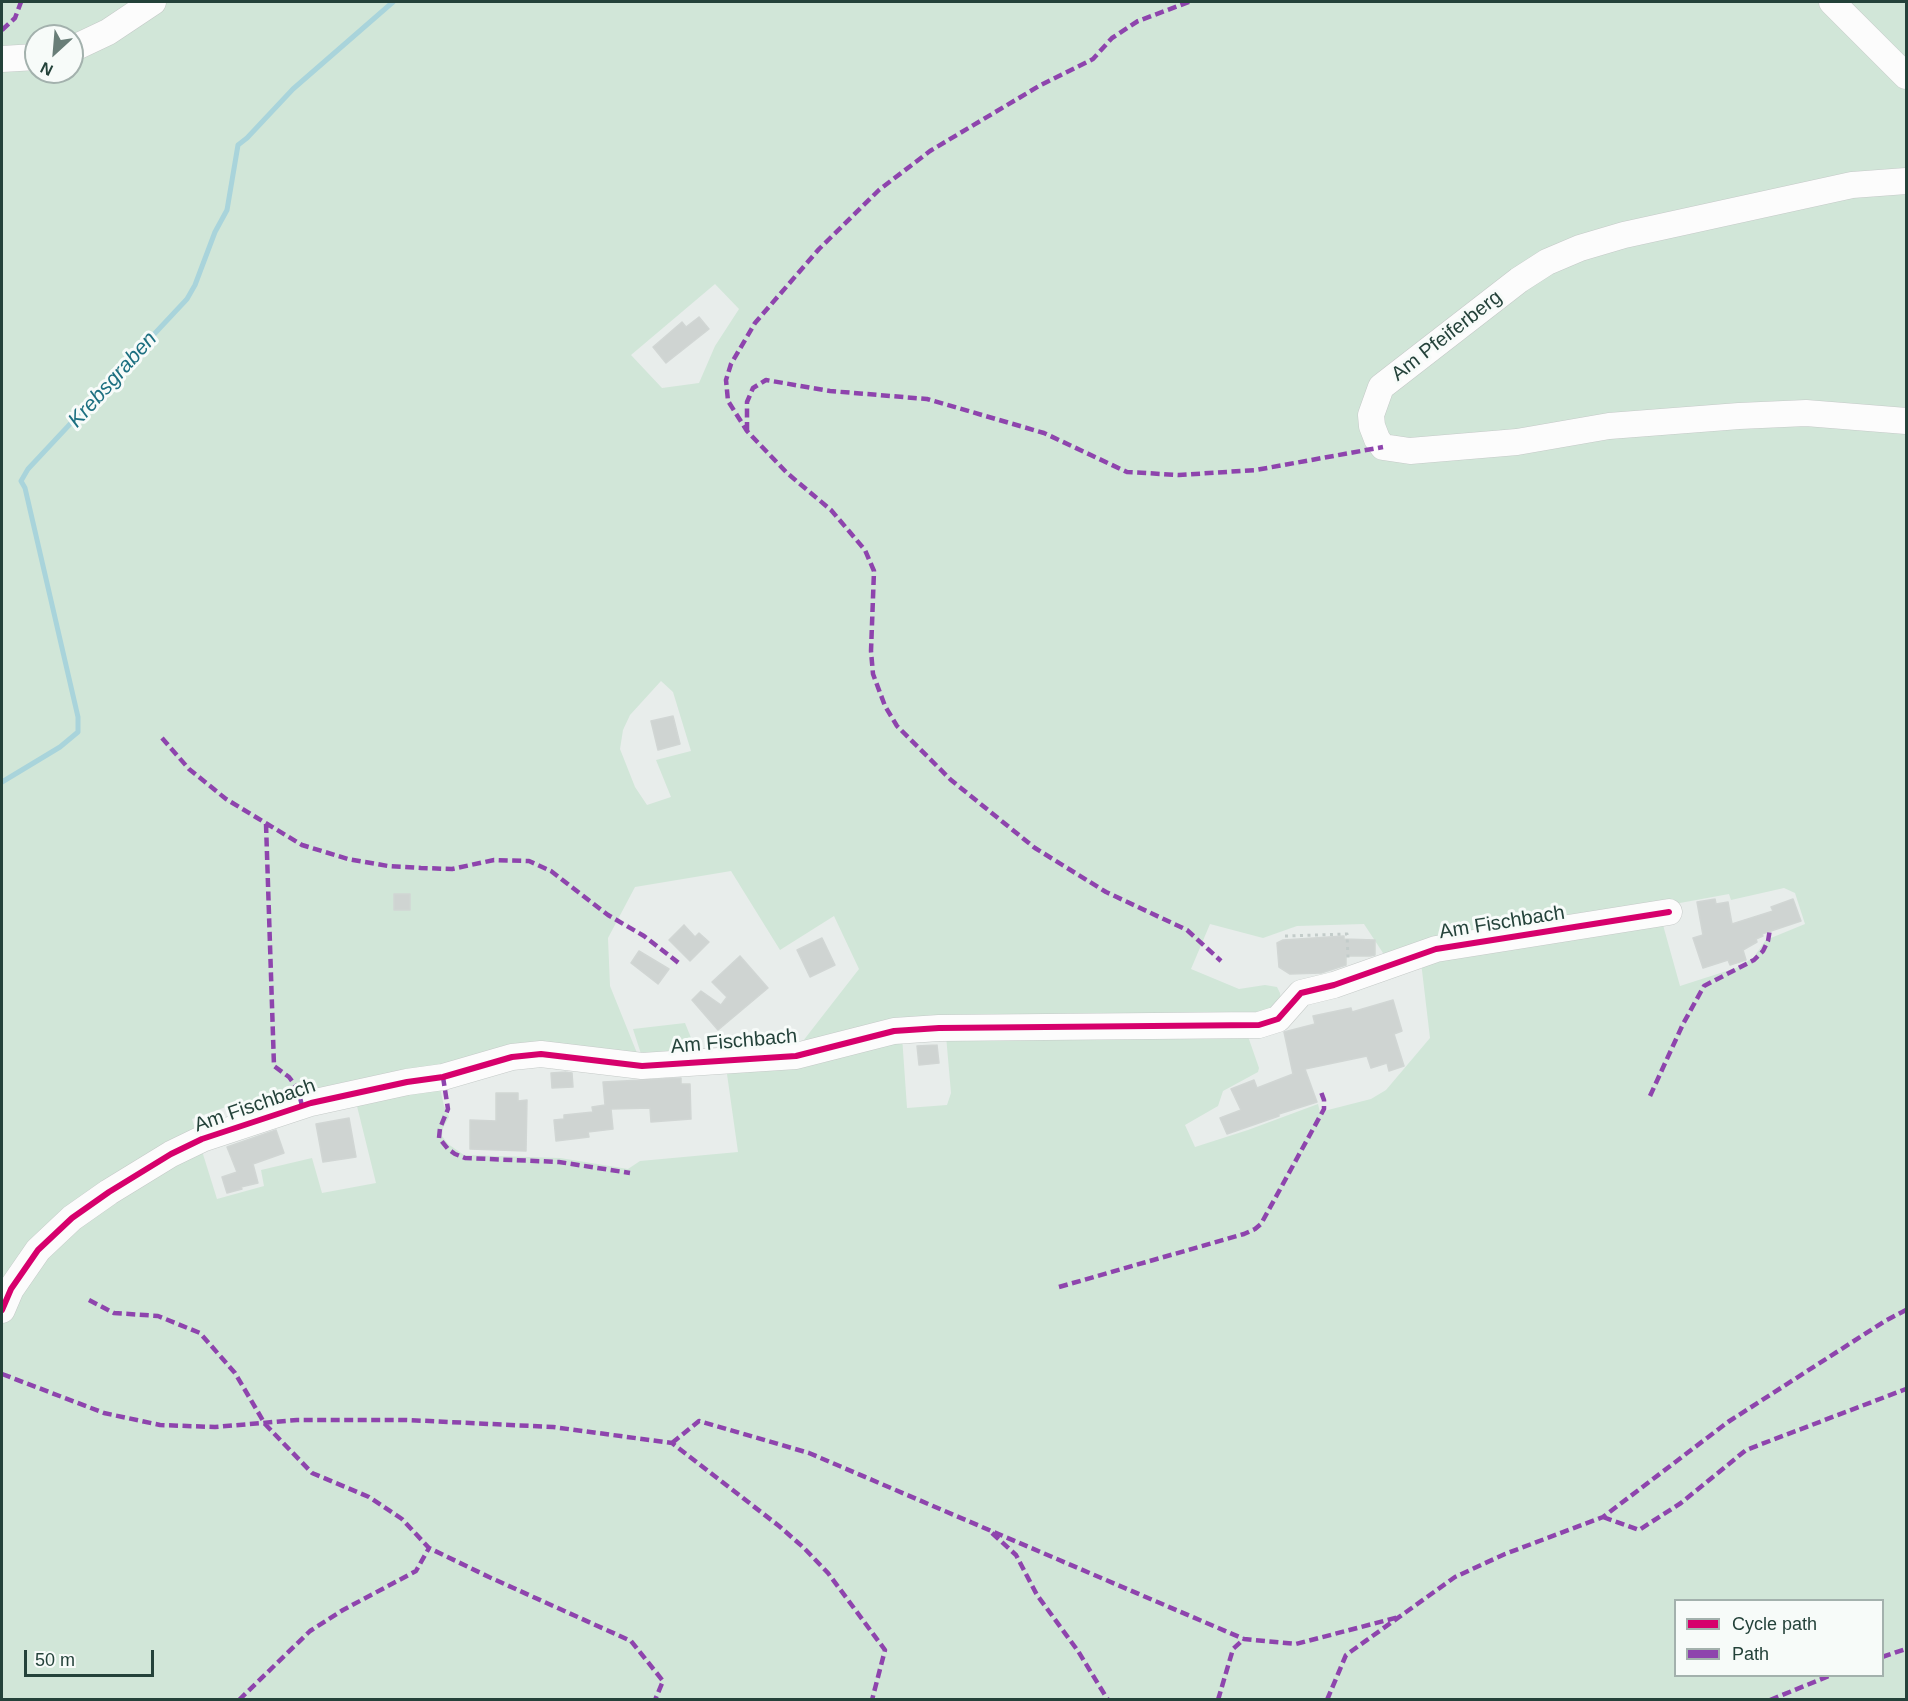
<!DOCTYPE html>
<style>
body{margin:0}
#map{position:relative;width:1908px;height:1701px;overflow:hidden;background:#e8edeb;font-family:Arial,sans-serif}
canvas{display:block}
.frame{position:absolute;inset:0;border:3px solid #24423a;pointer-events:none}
.legend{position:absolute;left:1674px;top:1599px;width:210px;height:78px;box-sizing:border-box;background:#f7fbf9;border:2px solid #a3b1ad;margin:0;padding:8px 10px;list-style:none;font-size:18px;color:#24423a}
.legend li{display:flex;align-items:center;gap:12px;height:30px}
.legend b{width:30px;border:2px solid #a3b1ad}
.north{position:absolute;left:24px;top:24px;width:60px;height:60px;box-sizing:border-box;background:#f7fbf9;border:2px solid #a3b1ad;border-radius:50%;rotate:206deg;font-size:16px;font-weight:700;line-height:24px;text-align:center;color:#24423a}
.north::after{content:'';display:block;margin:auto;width:21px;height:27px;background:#697e78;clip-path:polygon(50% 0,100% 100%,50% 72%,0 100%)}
.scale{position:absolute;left:24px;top:1650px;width:130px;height:27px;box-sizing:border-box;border:3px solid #24423a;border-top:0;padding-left:8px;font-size:18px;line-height:21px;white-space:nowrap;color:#24423a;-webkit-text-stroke:4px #f7fbf9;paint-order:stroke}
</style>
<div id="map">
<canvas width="1908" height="1701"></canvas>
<div class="frame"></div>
<ul class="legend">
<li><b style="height:8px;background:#d6006c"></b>Cycle path</li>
<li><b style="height:8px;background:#8e44ad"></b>Path</li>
</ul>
<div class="north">N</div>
<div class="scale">50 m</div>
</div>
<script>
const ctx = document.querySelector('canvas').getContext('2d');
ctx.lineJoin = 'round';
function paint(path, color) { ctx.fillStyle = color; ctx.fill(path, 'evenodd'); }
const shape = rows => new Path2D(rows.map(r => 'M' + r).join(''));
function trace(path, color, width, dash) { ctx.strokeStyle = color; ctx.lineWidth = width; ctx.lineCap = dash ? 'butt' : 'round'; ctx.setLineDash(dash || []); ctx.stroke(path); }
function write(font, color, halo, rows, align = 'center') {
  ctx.font = font + ' Arial,sans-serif'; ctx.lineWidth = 6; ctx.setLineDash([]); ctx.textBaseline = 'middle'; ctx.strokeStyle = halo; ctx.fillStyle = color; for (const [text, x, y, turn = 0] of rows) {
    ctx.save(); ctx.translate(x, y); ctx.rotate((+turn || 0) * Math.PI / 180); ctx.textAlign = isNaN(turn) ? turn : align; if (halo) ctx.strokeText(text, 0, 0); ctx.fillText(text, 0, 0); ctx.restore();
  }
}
const green = shape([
 [2,2,1906,2,1906,1699,2,1699],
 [36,36,72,36,72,72,36,72],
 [715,284,739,309,715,346,699,383,662,388,631,355],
 [661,681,673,692,691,751,656,760,671,797,647,805,635,787,620,749,623,730,630,715],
 [731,871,780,950,834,916,859,969,803,1041,639,1058,610,986,608,938,635,887],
 [1784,888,1795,893,1805,924,1766,940,1753,958,1736,968,1680,986,1658,907,1729,894,1731,900],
 [1210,924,1263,938,1297,926,1364,924,1385,956,1392,969,1421,962,1430,1038,1386,1090,1371,1099,1320,1112,1318,1104,1248,1130,1195,1147,1185,1125,1218,1106,1223,1091,1258,1072,1259,1068,1243,1022,1264,1017,1281,1002,1280,993,1277,987,1265,985,1239,989,1191,969],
 [914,1024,945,1024,951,1093,947,1105,907,1108,902,1036,767,1066,726,1067,738,1152,640,1161,628,1169,560,1158,464,1155,448,1144,442,1136,443,1128,449,1117,444,1106,439,1083,355,1098,376,1183,322,1193,312,1158,261,1170,264,1186,217,1199,192,1119,240,1102,247,1118,310,1097,442,1069,522,1050,546,1050,644,1062,814,1044],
 [1676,1600,1882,1600,1882,1676,1676,1676],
 [685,1023,696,1050,641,1054,633,1029]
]);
const stream = shape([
 [2,782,60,747,78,732,78,717,25,488,21,481,28,469,187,299,195,285,215,232,227,210,238,145,247,138,293,89,393,2]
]);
const building = shape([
 [699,317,709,329,666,363,653,347,682,322,686,327,699,317],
 [673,716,680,744,658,750,651,721,673,716],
 [394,894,410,894,410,910,394,910,394,894],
 [1715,899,1716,904,1728,902,1732,924,1773,911,1771,907,1793,899,1801,921,1762,934,1763,936,1756,939,1757,942,1743,950,1746,960,1730,965,1728,960,1703,968,1693,938,1703,935,1697,902,1715,899],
 [684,925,695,937,699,933,709,942,690,961,669,940,684,925],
 [1344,936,1344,939,1375,940,1375,955,1370,956,1346,956,1346,965,1321,973,1290,974,1279,967,1277,943,1283,940,1344,936],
 [822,938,835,965,810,977,797,950,822,938],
 [639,951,669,969,658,984,631,963,639,951],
 [740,956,768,988,718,1030,692,1000,701,991,721,1005,727,997,712,982,740,956],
 [1393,1000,1402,1031,1394,1034,1404,1066,1389,1071,1387,1063,1371,1068,1367,1056,1305,1069,1317,1102,1279,1114,1279,1116,1227,1134,1220,1118,1241,1110,1231,1089,1254,1080,1257,1088,1293,1074,1284,1032,1315,1024,1313,1016,1351,1008,1352,1012,1393,1000],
 [937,1045,939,1063,919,1065,917,1046,937,1045],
 [565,1072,572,1073,573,1087,552,1088,551,1073,565,1072],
 [681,1078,681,1084,690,1084,691,1119,651,1122,650,1108,611,1109,613,1129,588,1132,589,1137,556,1141,554,1120,564,1119,564,1115,593,1112,592,1107,605,1105,603,1082,681,1078],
 [496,1093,518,1093,518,1101,527,1100,526,1151,470,1149,470,1120,496,1121,496,1093],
 [349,1118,356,1157,323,1162,316,1124,349,1118],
 [276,1130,284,1153,253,1164,258,1183,241,1187,242,1189,227,1193,222,1177,237,1172,227,1147,276,1130]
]);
const path = shape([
 [1285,936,1347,934,1348,958]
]);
const minor = shape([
 [1832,2,1906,76],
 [72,49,108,32,153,2],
 [2,59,36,57],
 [1906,181,1852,185,1624,235,1580,248,1547,262,1519,280,1381,387,1371,415,1372,426,1377,439,1383,447,1410,451,1517,442,1609,426,1739,416,1806,413,1906,421],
 [2,1310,11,1289,38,1250,72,1218,109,1192,171,1154,202,1139,311,1103,407,1082,443,1077,512,1057,541,1054,642,1066,796,1056,894,1031,939,1028,1259,1025,1278,1019,1301,993,1334,985,1436,949,1669,912]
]);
const quiet = shape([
 [1189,2,1138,21,1112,38,1093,59,1039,86,930,151,879,190,819,249,755,323,731,364,726,380,728,401,747,431,787,473,831,510,865,550,874,571,871,651,873,674,885,706,897,726,951,780,1035,848,1106,892,1187,930,1221,961],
 [2,30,15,18,21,2],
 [747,431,747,402,753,388,766,380,830,391,927,399,1044,433,1127,472,1179,475,1256,470,1383,447],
 [162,738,189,769,226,799,302,845,348,859,388,866,421,868,452,869,494,860,529,861,551,871,608,915,644,936,680,964],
 [266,824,274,1066,289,1077,298,1089,302,1106],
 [443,1077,448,1109,440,1128,439,1138,448,1149,455,1154,465,1158,559,1162,630,1173],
 [1650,1096,1683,1024,1704,986,1754,960,1763,951,1768,941,1770,929],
 [1059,1287,1244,1234,1255,1229,1261,1224,1324,1109,1324,1100,1320,1089],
 [89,1300,114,1313,158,1316,200,1333,235,1373,265,1424,312,1473,369,1497,402,1519,429,1548,489,1577,631,1641,663,1681,655,1700],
 [2,1374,104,1413,160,1425,215,1427,297,1420,407,1420,553,1427,672,1443,779,1526,803,1547,828,1573,885,1650,872,1700],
 [672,1443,699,1421,809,1453,1244,1639,1296,1644,1399,1617],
 [1603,1517,1639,1530,1681,1503,1746,1450,1906,1389],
 [992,1533,1016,1555,1037,1595,1078,1651,1108,1700],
 [1882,1657,1906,1649],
 [239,1700,310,1631,343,1610,416,1571,429,1548],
 [1218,1700,1233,1649,1244,1639],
 [1327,1700,1346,1655,1455,1577,1505,1554,1603,1517,1728,1422,1885,1321,1906,1310],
 [1770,1700,1829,1676]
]);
const cycleway = shape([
 [2,1310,11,1289,38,1250,72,1218,109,1192,171,1154,202,1139,311,1103,407,1082,443,1077,512,1057,541,1054,642,1066,796,1056,894,1031,939,1028,1259,1025,1278,1019,1301,993,1334,985,1436,949,1669,912]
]);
const streetNames = [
 ["Am Pfeiferberg",1447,336,-38],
 ["Am Fischbach",1502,923,-9],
 ["Am Fischbach",734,1042,-5],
 ["Am Fischbach",255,1106,-19]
];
const waterNames = [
 ["Krebsgraben",113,380,-48]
];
paint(green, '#d1e6d8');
trace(stream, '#a9d4db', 5);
paint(building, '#cfd4d2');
trace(building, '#d1d6d4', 1.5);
trace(minor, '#c5cac8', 27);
trace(path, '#c3ccca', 3, [3, 4.5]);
trace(minor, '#fcfcfc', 26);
trace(quiet, '#8e44ad', 4.5, [9, 4.5]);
trace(cycleway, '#d6006c', 6);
write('20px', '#24423a', '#f7fbf9', streetNames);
write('italic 21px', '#1c6f80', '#f7fbf9', waterNames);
</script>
